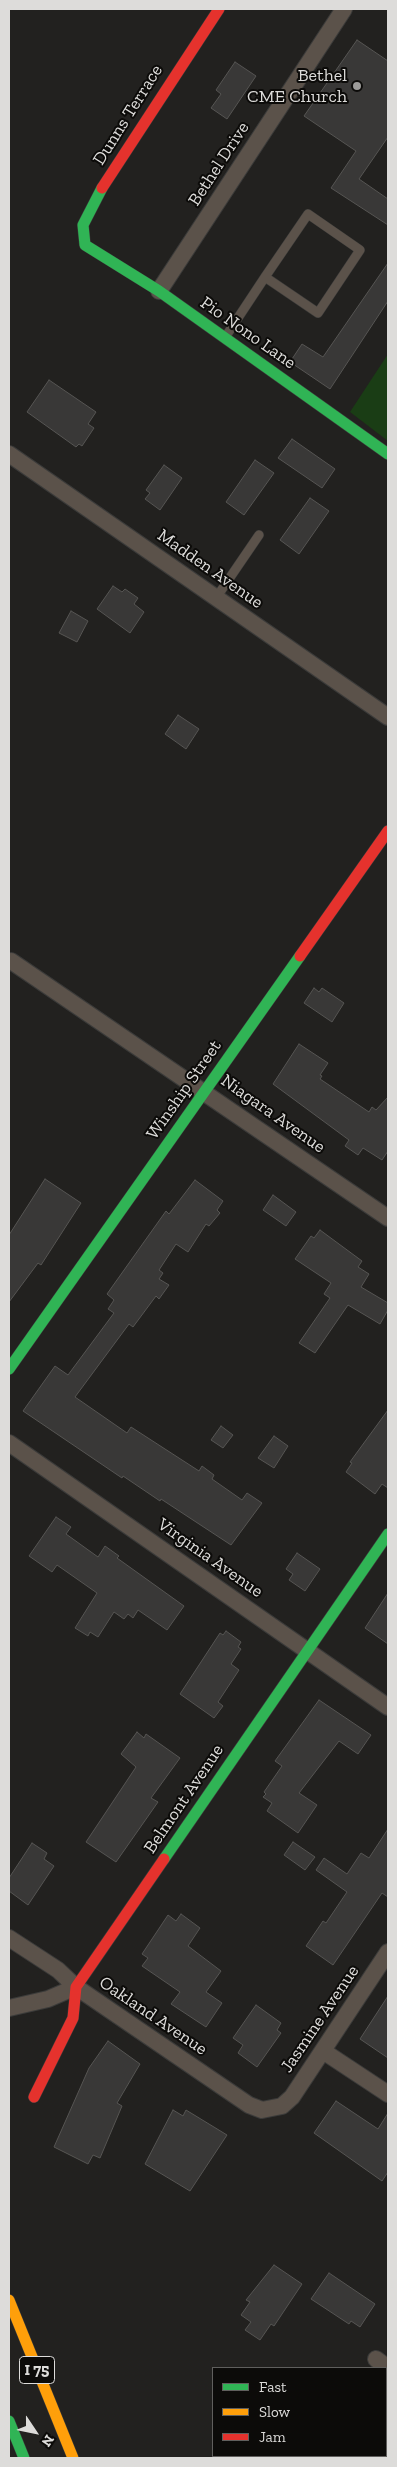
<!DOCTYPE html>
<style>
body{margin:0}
#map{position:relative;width:397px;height:2467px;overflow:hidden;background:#22211f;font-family:"Zilla Slab",serif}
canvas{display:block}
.frame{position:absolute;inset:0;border:10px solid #dddcda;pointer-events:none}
.legend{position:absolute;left:212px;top:2367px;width:175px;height:90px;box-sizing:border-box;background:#0c0b09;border:1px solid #605f5d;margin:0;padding:6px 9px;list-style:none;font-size:15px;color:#dddcda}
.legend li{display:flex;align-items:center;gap:10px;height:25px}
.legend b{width:25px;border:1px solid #605f5d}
.north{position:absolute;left:10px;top:2407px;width:50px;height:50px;-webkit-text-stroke:4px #0c0b09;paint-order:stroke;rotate:124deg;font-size:14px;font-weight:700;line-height:20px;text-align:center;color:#dddcda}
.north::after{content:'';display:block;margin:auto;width:18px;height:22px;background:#dddcda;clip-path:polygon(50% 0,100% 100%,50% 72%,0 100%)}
</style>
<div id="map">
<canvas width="397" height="2467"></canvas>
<div class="frame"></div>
<ul class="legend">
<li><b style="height:6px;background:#30b455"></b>Fast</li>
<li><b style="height:6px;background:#ff9f0a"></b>Slow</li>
<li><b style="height:6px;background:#e5322d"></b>Jam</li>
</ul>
<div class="north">N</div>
</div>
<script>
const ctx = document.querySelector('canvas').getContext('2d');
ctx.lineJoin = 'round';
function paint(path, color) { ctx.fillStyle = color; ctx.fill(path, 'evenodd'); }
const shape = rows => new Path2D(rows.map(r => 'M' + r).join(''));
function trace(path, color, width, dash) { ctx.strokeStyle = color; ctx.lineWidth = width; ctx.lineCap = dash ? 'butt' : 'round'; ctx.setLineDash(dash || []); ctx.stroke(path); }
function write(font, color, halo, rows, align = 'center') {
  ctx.font = font + ' "Zilla Slab",serif'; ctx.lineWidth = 4; ctx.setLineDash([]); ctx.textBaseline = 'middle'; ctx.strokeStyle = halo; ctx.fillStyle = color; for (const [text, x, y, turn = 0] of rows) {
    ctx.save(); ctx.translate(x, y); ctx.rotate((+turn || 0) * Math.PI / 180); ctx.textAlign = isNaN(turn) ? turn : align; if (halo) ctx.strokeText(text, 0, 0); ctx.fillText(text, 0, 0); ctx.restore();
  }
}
const green = shape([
 [388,354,388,441,350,412]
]);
const building = shape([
 [357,40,388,61,388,137,359,179,388,199,388,225,331,188,356,151,304,116,357,40],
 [235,62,256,76,227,119,211,108,221,94,216,90,235,62],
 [388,263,388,301,330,389,290,362,302,344,323,357,388,263],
 [49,380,96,412,88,424,94,428,82,446,79,444,76,447,27,412,49,380],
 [292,439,335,469,322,488,278,458,292,439],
 [255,460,274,473,244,515,226,502,255,460],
 [164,465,182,478,160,510,145,499,150,493,146,490,164,465],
 [310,498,329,511,299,554,280,540,310,498],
 [113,586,122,592,125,589,138,598,134,604,144,612,130,633,97,609,113,586],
 [71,611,88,621,77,642,59,633,71,611],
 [178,715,199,729,186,749,165,734,178,715],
 [314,988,319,992,322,988,344,1003,332,1022,304,1003,314,988],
 [299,1044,328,1063,320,1075,322,1076,320,1079,369,1112,372,1107,376,1110,388,1097,388,1151,382,1160,363,1148,358,1155,345,1146,349,1140,273,1084,299,1044],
 [45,1179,81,1203,41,1265,38,1263,9,1302,9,1235,45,1179],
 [195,1180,223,1201,217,1210,220,1213,209,1226,206,1224,188,1252,176,1244,159,1270,163,1273,159,1279,169,1285,159,1299,156,1296,133,1327,129,1324,75,1397,127,1433,131,1427,199,1471,202,1466,214,1475,212,1479,242,1500,247,1493,262,1503,231,1545,161,1499,160,1501,123,1476,122,1478,23,1411,55,1366,68,1375,114,1313,108,1309,114,1300,107,1294,166,1211,169,1214,195,1180],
 [273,1195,296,1212,286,1226,263,1210,273,1195],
 [320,1230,362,1261,358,1267,369,1274,361,1287,388,1303,388,1310,380,1324,348,1305,315,1353,299,1343,330,1298,324,1294,331,1283,295,1259,311,1236,314,1238,320,1230],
 [388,1410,388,1488,382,1484,375,1494,346,1472,352,1463,350,1462,388,1410],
 [221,1426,233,1435,223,1448,211,1440,221,1426],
 [274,1436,288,1446,274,1468,258,1458,274,1436],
 [56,1517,71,1527,66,1534,98,1557,105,1546,119,1556,117,1558,184,1606,167,1630,138,1610,133,1618,128,1614,124,1619,114,1612,98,1637,90,1632,88,1636,75,1628,97,1593,57,1565,52,1572,29,1556,56,1517],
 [297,1553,320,1569,305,1591,289,1580,293,1574,286,1569,297,1553],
 [388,1593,388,1644,365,1628,388,1593],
 [226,1631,241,1642,238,1647,241,1649,231,1664,239,1670,218,1702,223,1706,214,1718,180,1694,220,1633,223,1635,226,1631],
 [319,1700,371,1735,358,1754,339,1741,299,1793,317,1805,298,1833,267,1811,272,1803,263,1797,266,1794,264,1792,282,1766,275,1761,319,1700],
 [137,1732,144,1738,146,1734,180,1758,151,1798,158,1802,116,1862,86,1842,136,1767,121,1754,137,1732],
 [388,1829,388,1897,382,1893,333,1965,306,1946,323,1921,326,1923,347,1892,316,1870,324,1858,347,1874,361,1853,369,1858,388,1829],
 [293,1842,315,1857,305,1870,284,1855,293,1842],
 [32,1843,47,1853,44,1859,54,1866,28,1905,9,1891,9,1878,32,1843],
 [181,1914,200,1928,188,1946,221,1971,206,1992,222,2003,206,2027,171,2004,180,1992,142,1966,148,1958,142,1954,168,1915,176,1921,181,1914],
 [388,1996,388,2058,360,2039,388,1996],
 [256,2005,281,2023,277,2030,281,2033,257,2067,238,2053,243,2045,233,2038,256,2005],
 [108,2041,140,2064,117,2103,122,2106,100,2158,93,2155,88,2164,54,2147,89,2068,108,2041],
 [336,2101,378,2129,388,2113,388,2172,382,2181,314,2133,336,2101],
 [173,2110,183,2116,186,2110,227,2135,190,2191,145,2164,173,2110],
 [274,2265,302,2284,274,2326,271,2324,260,2340,245,2330,251,2322,241,2315,250,2302,246,2300,274,2265],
 [329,2273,375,2304,360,2327,351,2321,349,2324,311,2299,329,2273]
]);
const lane = shape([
 [226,336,265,277,308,214,360,250,318,313,265,277],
 [216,598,259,535]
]);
const street = shape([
 [159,291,344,9],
 [9,454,388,717],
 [11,961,388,1218],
 [9,1443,388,1707],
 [9,1938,58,1970,76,1987,249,2105,262,2110,282,2106,292,2097,388,1952],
 [9,2008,48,1999,76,1987],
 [323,2051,388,2094],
 [376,2359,388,2368]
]);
const fast = shape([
 [102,188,83,225,85,245,159,291,388,454],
 [9,1369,300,956],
 [164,1859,388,1534],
 [9,2421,24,2458]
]);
const slow = shape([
 [9,2300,73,2458]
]);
const jam = shape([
 [102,188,219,9],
 [300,956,388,831],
 [34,2097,73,2018,76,1987,164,1859]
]);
const markers = [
 [357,86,5,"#9c9b99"]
];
const shields = [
 [37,2370,35]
];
const shieldNames = [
 ["I 75",37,2370]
];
const poiNames = [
 ["Bethel",347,76],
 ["CME Church",347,97]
];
const streetNames = [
 ["Dunns Terrace",128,115,-58],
 ["Bethel Drive",219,164,-57],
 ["Pio Nono Lane",248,333,35],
 ["Madden Avenue",210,569,35],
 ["Winship Street",184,1090,-55],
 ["Niagara Avenue",273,1114,35],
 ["Virginia Avenue",210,1558,35],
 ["Belmont Avenue",184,1799,-56],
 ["Oakland Avenue",153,2016,34],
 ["Jasmine Avenue",320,2019,-56]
];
paint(green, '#1a3d15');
paint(building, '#393837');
trace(building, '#565553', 1);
trace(lane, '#3b3b3a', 10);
trace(street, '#3b3b3a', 18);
trace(fast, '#3b3b3a', 12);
trace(slow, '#3b3b3a', 12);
trace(jam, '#3b3b3a', 12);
trace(lane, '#5b524a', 9);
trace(street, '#5b524a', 16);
trace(fast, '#30b455', 11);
trace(slow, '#ff9f0a', 11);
trace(jam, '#e5322d', 11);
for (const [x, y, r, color] of markers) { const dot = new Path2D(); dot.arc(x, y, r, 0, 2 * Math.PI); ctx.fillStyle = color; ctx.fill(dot); trace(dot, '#0c0b09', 2); }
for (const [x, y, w] of shields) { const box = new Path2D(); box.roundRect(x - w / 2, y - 13.5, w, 27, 4); ctx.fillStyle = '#0c0b09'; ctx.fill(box); trace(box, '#dddcda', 1); }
write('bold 16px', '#dddcda', null, shieldNames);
write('18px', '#dddcda', '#0c0b09', poiNames, 'right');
write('18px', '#dddcda', '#0c0b09', streetNames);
</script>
